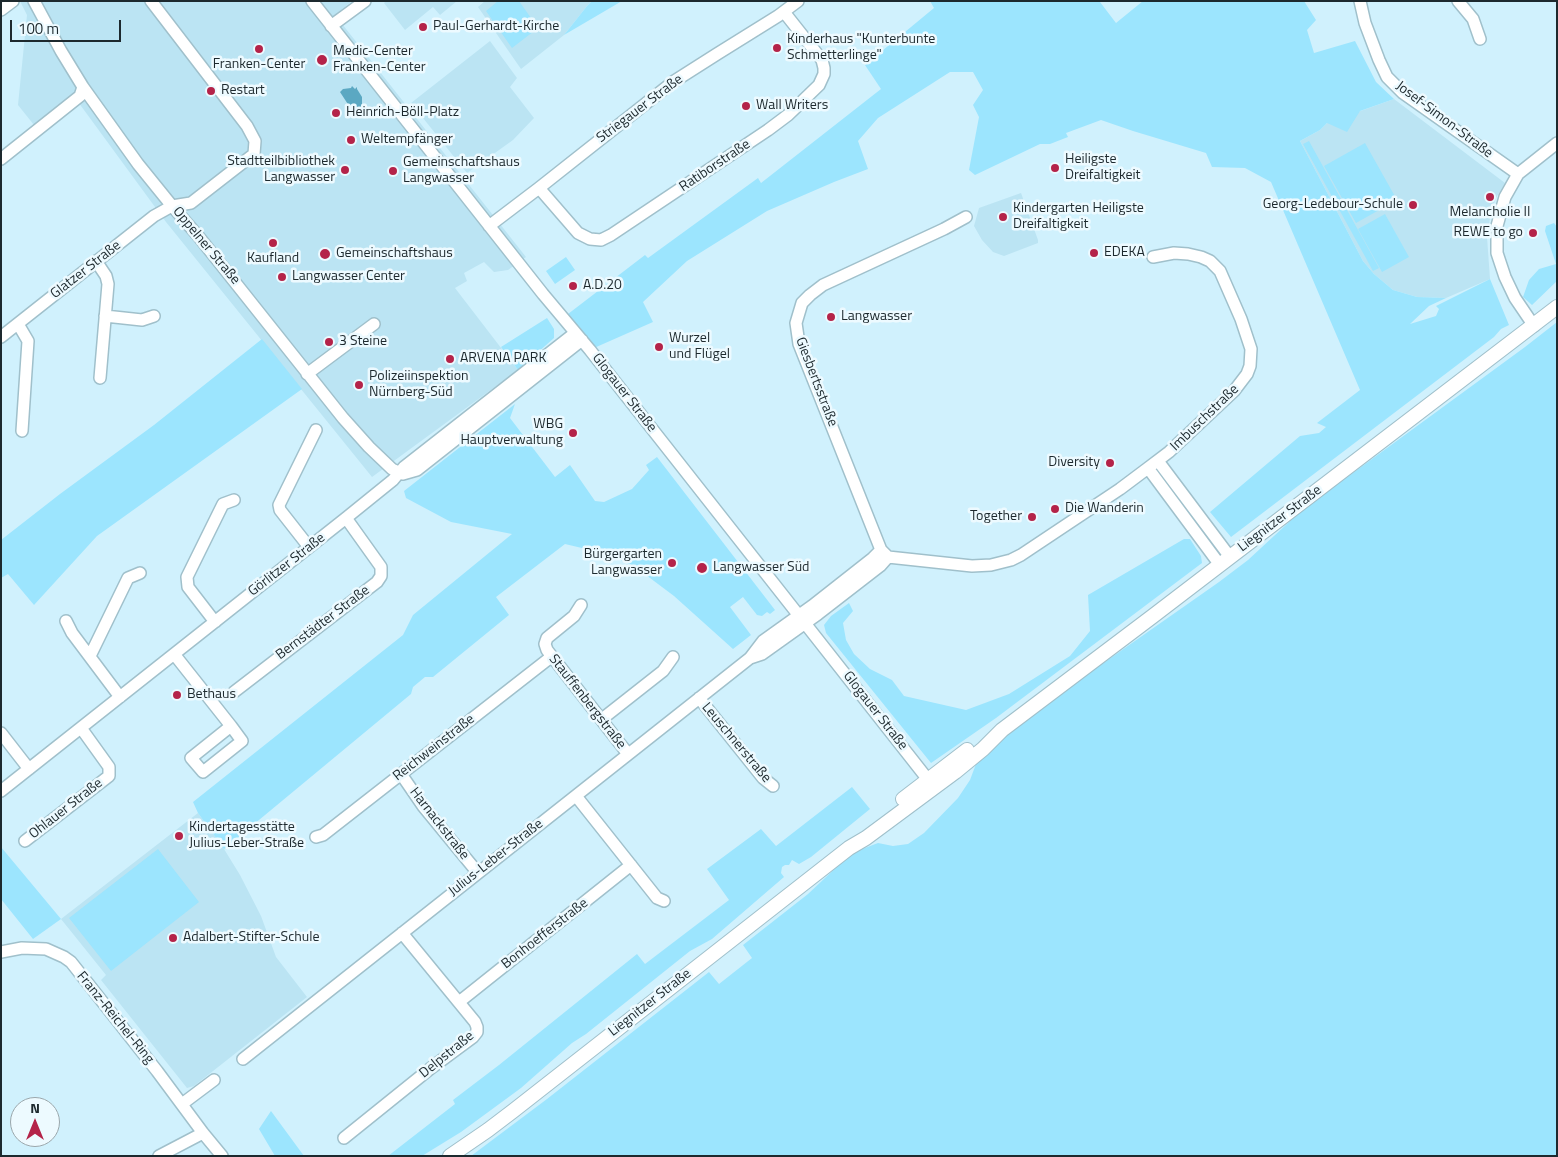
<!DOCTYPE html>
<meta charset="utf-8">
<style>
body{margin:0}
#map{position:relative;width:1558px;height:1157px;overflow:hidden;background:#d0f1fd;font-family:"Titillium Web",sans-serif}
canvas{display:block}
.frame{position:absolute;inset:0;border:2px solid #1d292e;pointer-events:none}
.north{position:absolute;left:10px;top:1097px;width:50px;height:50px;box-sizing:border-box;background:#edfaff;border:1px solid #9aa6ab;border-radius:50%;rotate:0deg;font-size:14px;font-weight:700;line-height:20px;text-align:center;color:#1d292e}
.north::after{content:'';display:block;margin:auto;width:18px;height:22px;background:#b42349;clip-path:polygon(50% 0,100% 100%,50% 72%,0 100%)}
.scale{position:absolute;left:10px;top:20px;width:111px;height:22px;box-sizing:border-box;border:2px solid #1d292e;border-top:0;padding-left:6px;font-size:15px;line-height:18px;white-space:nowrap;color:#1d292e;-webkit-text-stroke:4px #edfaff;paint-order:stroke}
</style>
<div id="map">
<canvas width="1558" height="1157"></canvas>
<div class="frame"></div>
<div class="north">N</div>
<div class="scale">100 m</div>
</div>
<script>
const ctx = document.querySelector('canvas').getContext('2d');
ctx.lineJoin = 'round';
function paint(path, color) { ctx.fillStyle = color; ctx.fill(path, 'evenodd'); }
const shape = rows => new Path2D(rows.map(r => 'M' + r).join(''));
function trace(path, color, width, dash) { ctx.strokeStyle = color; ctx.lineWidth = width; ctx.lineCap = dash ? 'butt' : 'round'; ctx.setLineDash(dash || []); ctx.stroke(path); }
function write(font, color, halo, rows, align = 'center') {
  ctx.font = font + ' "Titillium Web",sans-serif'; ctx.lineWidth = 5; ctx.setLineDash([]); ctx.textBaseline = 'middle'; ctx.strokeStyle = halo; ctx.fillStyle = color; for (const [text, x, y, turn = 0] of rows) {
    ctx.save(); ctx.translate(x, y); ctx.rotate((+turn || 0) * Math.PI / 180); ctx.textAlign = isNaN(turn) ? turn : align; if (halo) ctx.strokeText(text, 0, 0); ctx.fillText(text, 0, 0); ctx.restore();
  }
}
const built = shape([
 [20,1,352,1,335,15,526,257,508,270,494,272,484,262,464,273,467,281,455,288,518,370,372,477,166,222,73,95,34,125,18,105,27,15],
 [386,1,457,1,440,15,433,7,405,30,384,3],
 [485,1,592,1,587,6,564,35,521,69,478,7],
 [490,41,517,78,510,87,534,118,513,140,467,173,411,103],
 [1394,99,1505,183,1496,198,1491,212,1487,237,1490,279,1446,298,1417,297,1393,290,1374,274,1363,261,1300,141,1320,130,1327,123],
 [1021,193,1038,240,1038,243,1004,256,993,252,982,240,974,226,979,208],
 [198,813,224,849,240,875,261,916,276,957,307,997,194,1086,187,1088,101,980,106,975,61,919]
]);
const green = shape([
 [498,1,519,1,538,28,512,48,486,11],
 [592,1,622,1,564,35,587,6],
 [930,1,1101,1,1100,2,1116,23,1143,1,1304,1,1316,20,1307,30,1314,53,1355,41,1376,82,1394,99,1360,111,1347,132,1327,123,1320,130,1300,141,1363,261,1374,274,1393,290,1417,297,1446,298,1429,306,1410,324,1436,316,1439,309,1436,306,1490,279,1509,325,1501,329,1494,337,1231,537,1210,512,1300,436,1319,433,1326,427,1317,423,1360,390,1271,182,1245,168,1212,167,1206,153,1133,131,1101,120,1066,133,1068,137,1050,144,1040,144,975,175,969,170,979,117,973,105,983,90,973,72,950,72,878,118,858,141,868,169,834,182,767,211,687,261,643,302,653,322,594,348,568,314,645,255,648,258,758,178,761,183,881,89,865,65,934,8],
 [1309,141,1379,268,1373,271,1303,144],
 [1365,143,1397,200,1356,223,1324,166],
 [1385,214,1409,257,1382,272,1358,229],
 [1554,223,1557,227,1557,281,1532,305,1523,297,1529,280,1539,269,1556,264,1545,231,1546,226],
 [566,257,575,270,555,284,546,271],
 [547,318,554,329,554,338,518,370,501,347],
 [1557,322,1557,1156,471,1156,547,1099,709,972,719,984,752,958,743,945,808,894,842,862,857,851,878,843,893,846,908,844,924,833,958,798,970,780,976,764,1011,731,1065,690,1219,582,1248,560,1301,511,1525,347],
 [262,339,302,389,97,536,34,605,8,574,1,578,1,540,60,494,154,425],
 [515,404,510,418,555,477,570,465,595,501,604,502,632,489,649,470,646,465,657,457,775,610,770,614,767,612,762,616,757,615,743,597,730,607,751,635,733,649,674,596,634,566,603,553,565,544,496,597,509,615,433,677,425,677,413,687,411,694,224,849,198,813,193,802,403,635,413,615,512,534,451,522,406,498,404,491],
 [1184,539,1190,539,1201,556,1202,563,996,718,931,763,826,633,824,625,831,616,849,603,853,611,843,623,846,640,854,654,870,669,892,680,904,696,966,710,1009,694,1070,656,1090,631,1088,595],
 [852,787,870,809,811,857,799,864,792,860,789,865,785,865,782,867,781,873,784,877,712,939,690,951,586,1034,572,1043,521,1088,461,1132,422,1156,388,1156,455,1104,453,1100,499,1065,637,954,645,964,729,900,707,869,761,829,776,846],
 [1,847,61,919,33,939,1,899],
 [158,849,199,902,111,971,69,918],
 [271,1111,304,1156,275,1156,259,1129]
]);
const water = shape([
 [352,86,355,89,357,87,357,89,362,97,362,104,358,112,348,116,353,112,340,92,343,89,351,88]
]);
const minor = shape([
 [34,1,61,51,83,87,138,164,172,206,199,237,343,418,369,447,392,469,403,474,417,470,582,340],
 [312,1,543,294,590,350,933,786],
 [1360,1,1365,23,1379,60,1387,77,1403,93,1518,174],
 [1458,1,1473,19,1480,39],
 [1,10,13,1],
 [331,26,365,1],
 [1,159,80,96,83,87],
 [539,188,578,233,590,239,601,240,611,235,768,130,788,115,819,85,824,74,824,68,822,60,784,12],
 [966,217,944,229,823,285,810,295,802,303,796,323,799,344,881,550,888,557,972,566,991,565,1011,560,1021,555,1120,489,1148,468,1169,452,1234,391,1247,374,1250,366,1251,349,1241,319,1220,271,1210,261,1201,257,1188,254,1174,253,1153,257],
 [489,226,539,188,673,82,717,54,778,16,798,1],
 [96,261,106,276,108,284,100,378],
 [105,316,142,320,154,316],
 [18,324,28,341,22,431],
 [1534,326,1515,298,1505,277,1497,253,1497,226,1505,197,1518,174,1557,143],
 [1,337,154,216,172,206,191,203,254,154,255,141,247,126,151,1],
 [307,374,374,324],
 [1158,461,1230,557],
 [1148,468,1220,565],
 [309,547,280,510,279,505,316,430],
 [581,605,574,616,547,638,545,644,547,650,628,754],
 [66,621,72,633,120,697],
 [215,622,188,587,187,577,223,504,234,500],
 [174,654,231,726,242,741,203,772,191,758,231,726],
 [90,656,128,578,140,573],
 [750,658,763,641,812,606,873,558,881,550],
 [234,692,377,582,381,576,381,567,346,518],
 [699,698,763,778,773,786],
 [602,719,663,671,673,657],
 [1,733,29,769],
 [401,774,423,806,478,873],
 [1,791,346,518,393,480,404,467,575,333],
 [576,796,657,898,664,901],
 [316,837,323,835,551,657],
 [25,841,109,776,109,767,81,728],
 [1,952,22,948,46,949,64,957,71,962,157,1071,203,1133,222,1156],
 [459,1002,631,865],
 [243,1059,750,658,762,654,818,614,880,566,888,557],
 [182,1104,214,1080],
 [344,1138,431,1068,473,1037,477,1032,477,1027,475,1022,402,933],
 [159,1156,203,1133]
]);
const major = shape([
 [903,799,967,750],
 [450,1156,488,1130,513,1111,849,848,866,838,955,772,983,749,1002,730,1153,616,1557,307]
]);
const markers = [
 [423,27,5,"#b42349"],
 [777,48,5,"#b42349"],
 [259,49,5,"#b42349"],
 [322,60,6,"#b42349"],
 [211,91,5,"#b42349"],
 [746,106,5,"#b42349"],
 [336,113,5,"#b42349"],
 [351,140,5,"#b42349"],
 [1055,168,5,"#b42349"],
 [345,170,5,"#b42349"],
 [393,171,5,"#b42349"],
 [1490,197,5,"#b42349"],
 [1413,205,5,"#b42349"],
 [1003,217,5,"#b42349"],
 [1533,233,5,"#b42349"],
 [273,243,5,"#b42349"],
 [1094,253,5,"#b42349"],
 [325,254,6,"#b42349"],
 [282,277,5,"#b42349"],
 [573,286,5,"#b42349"],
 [831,317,5,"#b42349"],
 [329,342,5,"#b42349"],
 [659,347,5,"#b42349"],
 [450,359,5,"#b42349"],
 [359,385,5,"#b42349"],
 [573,433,5,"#b42349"],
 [1110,463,5,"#b42349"],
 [1055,509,5,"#b42349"],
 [1032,517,5,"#b42349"],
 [672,563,5,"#b42349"],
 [702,568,6,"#b42349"],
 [177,695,5,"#b42349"],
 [179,836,5,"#b42349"],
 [173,938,5,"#b42349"]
];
const poiNames = [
 ["Paul-Gerhardt-Kirche",433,27],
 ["Kinderhaus \"Kunterbunte",787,40],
 ["Schmetterlinge\"",787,56],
 ["Medic-Center",333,52],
 ["Franken-Center",333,68],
 ["Franken-Center",259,65,"center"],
 ["Restart",221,91],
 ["Wall Writers",756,106],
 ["Heinrich-Böll-Platz",346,113],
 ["Weltempfänger",361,140],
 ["Heiligste",1065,160],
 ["Dreifaltigkeit",1065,176],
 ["Stadtteilbibliothek",335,162,"right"],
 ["Langwasser",335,178,"right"],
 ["Gemeinschaftshaus",403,163],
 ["Langwasser",403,179],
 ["Georg-Ledebour-Schule",1403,205,"right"],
 ["Kindergarten Heiligste",1013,209],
 ["Dreifaltigkeit",1013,225],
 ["Melancholie II",1490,213,"center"],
 ["REWE to go",1523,233,"right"],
 ["EDEKA",1104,253],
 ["Gemeinschaftshaus",336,254],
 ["Kaufland",273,259,"center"],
 ["Langwasser Center",292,277],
 ["A.D.20",583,286],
 ["Langwasser",841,317],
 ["Wurzel",669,339],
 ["und Flügel",669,355],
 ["3 Steine",339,342],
 ["ARVENA PARK",460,359],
 ["Polizeiinspektion",369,377],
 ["Nürnberg-Süd",369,393],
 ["WBG",563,425,"right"],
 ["Hauptverwaltung",563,441,"right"],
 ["Diversity",1100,463,"right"],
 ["Die Wanderin",1065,509],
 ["Together",1022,517,"right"],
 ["Bürgergarten",662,555,"right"],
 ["Langwasser",662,571,"right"],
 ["Langwasser Süd",713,568],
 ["Bethaus",187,695],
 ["Kindertagesstätte",189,828],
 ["Julius-Leber-Straße",189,844],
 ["Adalbert-Stifter-Schule",183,938]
];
const streetNames = [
 ["Striegauer Straße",640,109,-37],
 ["Josef-Simon-Straße",1444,120,37],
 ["Ratiborstraße",715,166,-34],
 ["Oppelner Straße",206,246,50],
 ["Glatzer Straße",86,270,-38],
 ["Giesbertsstraße",816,382,69],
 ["Glogauer Straße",624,393,52],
 ["Imbuschstraße",1205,418,-44],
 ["Liegnitzer Straße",1280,519,-37],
 ["Görlitzer Straße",287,565,-38],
 ["Bernstädter Straße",323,623,-37],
 ["Stauffenbergstraße",587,702,52],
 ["Glogauer Straße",875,711,52],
 ["Leuschnerstraße",736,743,50],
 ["Reichweinstraße",434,748,-38],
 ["Ohlauer Straße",66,809,-38],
 ["Harnackstraße",439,824,52],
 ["Julius-Leber-Straße",496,858,-38],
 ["Bonhoefferstraße",545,934,-38],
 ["Liegnitzer Straße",650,1003,-38],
 ["Franz-Reichel-Ring",115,1018,51],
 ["Delpstraße",447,1055,-39]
];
paint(built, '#bbe4f3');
paint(green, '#9ce5fe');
paint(water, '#5ba8c2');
trace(minor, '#a0c0cb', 14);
trace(major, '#a0c0cb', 16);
trace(minor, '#fff', 11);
trace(major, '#fff', 14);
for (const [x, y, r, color] of markers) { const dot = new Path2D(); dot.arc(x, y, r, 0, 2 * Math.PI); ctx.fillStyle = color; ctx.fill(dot); trace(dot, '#edfaff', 2); }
write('14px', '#1d292e', '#edfaff', poiNames, 'left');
write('14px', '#1d292e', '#edfaff', streetNames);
</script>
